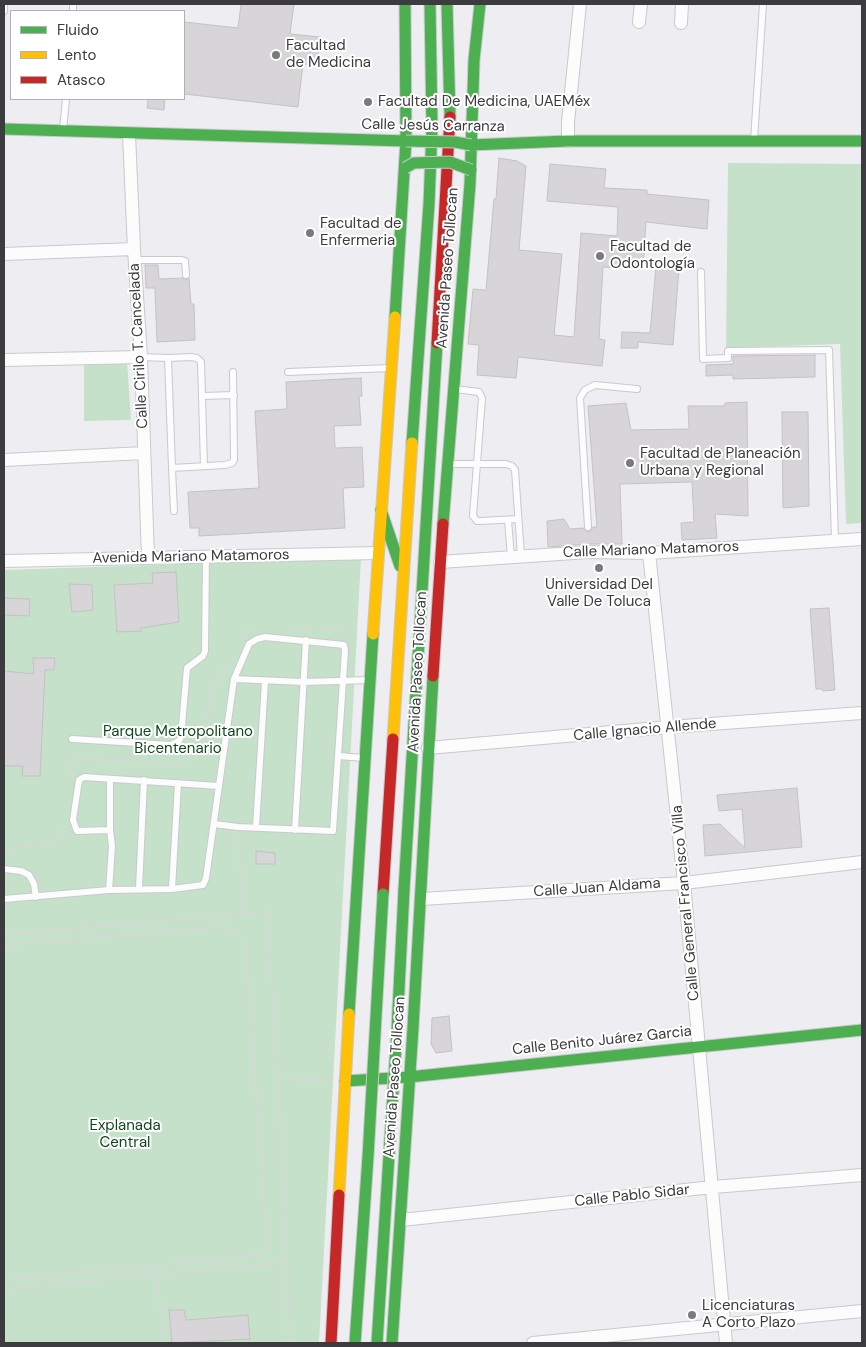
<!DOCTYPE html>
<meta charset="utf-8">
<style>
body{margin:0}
#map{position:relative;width:866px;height:1347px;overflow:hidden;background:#eeeef2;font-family:"DM Sans",sans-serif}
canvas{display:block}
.frame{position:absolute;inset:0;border:5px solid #3c3c3f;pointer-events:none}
.legend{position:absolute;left:10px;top:10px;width:175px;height:90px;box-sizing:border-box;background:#fff;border:1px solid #b1b1b2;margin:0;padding:6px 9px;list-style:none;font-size:15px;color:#3c3c3f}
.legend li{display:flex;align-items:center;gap:10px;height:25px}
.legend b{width:25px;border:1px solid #b1b1b2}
</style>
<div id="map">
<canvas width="866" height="1347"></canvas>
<div class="frame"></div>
<ul class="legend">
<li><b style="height:6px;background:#4caf50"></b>Fluido</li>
<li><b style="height:6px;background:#ffc107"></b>Lento</li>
<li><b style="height:6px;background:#c62828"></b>Atasco</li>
</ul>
</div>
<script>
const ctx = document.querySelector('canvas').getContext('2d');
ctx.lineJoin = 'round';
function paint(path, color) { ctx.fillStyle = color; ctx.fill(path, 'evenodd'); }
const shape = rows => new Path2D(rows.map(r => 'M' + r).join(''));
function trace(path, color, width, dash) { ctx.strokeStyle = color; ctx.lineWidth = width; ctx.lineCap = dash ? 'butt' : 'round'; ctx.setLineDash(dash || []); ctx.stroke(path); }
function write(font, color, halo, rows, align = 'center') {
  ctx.font = font + ' "DM Sans",sans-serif'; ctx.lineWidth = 4; ctx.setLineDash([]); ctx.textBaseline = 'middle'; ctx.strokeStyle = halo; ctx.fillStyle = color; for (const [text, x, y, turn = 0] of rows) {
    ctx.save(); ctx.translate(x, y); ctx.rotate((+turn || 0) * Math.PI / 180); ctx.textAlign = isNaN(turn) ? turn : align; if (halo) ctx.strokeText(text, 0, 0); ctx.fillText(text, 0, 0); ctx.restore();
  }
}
const green = shape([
 [728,163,862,164,862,523,846,524,840,344,726,348],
 [127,361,131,420,84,421,84,364],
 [361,558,319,1343,4,1343,4,570]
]);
const building = shape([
 [241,4,294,4,290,34,320,37,317,65,303,64,298,107,184,94,184,22,238,28,241,4],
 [148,99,165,99,164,110,147,108,148,99],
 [499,158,517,161,526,166,519,250,562,254,554,335,574,337,581,233,617,236,618,207,547,201,550,164,606,169,604,188,647,190,647,194,709,200,707,229,646,222,643,269,603,267,599,339,605,340,602,366,518,357,516,378,477,375,479,345,468,344,473,289,486,290,494,199,496,199,499,158],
 [145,265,158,265,159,279,182,278,186,280,189,278,191,304,194,304,195,340,157,342,155,288,146,288,145,265],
 [656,267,679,269,673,345,638,342,638,348,621,348,622,332,650,333,656,267],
 [815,355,815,377,733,379,733,375,706,376,706,365,733,364,733,356,815,355],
 [361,378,362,396,359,396,361,425,334,426,335,448,362,447,364,487,343,488,345,528,199,536,199,528,190,528,188,492,259,488,255,411,287,409,286,382,361,378],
 [747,402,748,516,715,514,717,538,682,540,681,523,694,522,692,482,620,484,622,544,588,544,548,547,547,521,564,519,570,529,583,528,588,532,591,531,593,527,597,527,588,406,626,403,631,430,689,429,688,406,725,406,725,403,747,402],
 [782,412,808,412,809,506,783,508,782,412],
 [176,572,179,622,141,628,141,631,117,632,114,585,153,583,152,573,176,572],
 [69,584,92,585,93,610,72,612,69,584],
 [4,598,30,599,29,616,4,615,4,598],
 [829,608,835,690,823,691,822,689,816,689,810,609,829,608],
 [33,658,55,658,54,670,45,670,40,776,22,776,23,766,4,766,4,671,34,674,33,658],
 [797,788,802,847,705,856,703,825,720,824,745,848,742,809,719,811,717,795,797,788],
 [256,851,275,853,275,864,256,864,256,851],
 [449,1016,452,1051,436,1053,431,1044,432,1018,449,1016],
 [169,1310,184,1310,186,1320,248,1315,250,1339,172,1343,169,1310]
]);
const path = shape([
 [294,629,336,628,344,632,344,636],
 [243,637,246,631,254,630],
 [70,777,72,758,180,765,194,755,204,740,210,692,231,659],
 [239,836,242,915],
 [4,853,15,848,62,841,64,824],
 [4,935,267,912,278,1079,287,1262,4,1289],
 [4,945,225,927,239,935,246,950,267,1249,259,1255,4,1280],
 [278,1079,331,1081],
 [287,1262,288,1343],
 [157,1275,164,1343]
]);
const lane = shape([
 [4,11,4,4],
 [73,11,73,4],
 [63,130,66,99],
 [754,140,763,4],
 [135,260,182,260,185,261,186,275],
 [701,272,703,359,728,358,728,351,829,350,835,540],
 [141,357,168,358,172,468,225,465,232,463,234,460,233,372],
 [168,358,191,357,197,358,201,362,204,466],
 [288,372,390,368],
 [455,389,479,392,482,398,473,516,477,521,480,521,518,519],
 [203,396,234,395],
 [449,464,506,464,512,466,515,470,521,556],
 [172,468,174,511],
 [508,520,511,557],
 [588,527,580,398,585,390,595,385,637,389],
 [234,679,304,682,370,680],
 [72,739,171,745,179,741,181,737,187,668,203,656,205,651,206,556],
 [110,779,110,830,112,846,109,890,172,889,203,885,206,878,234,679,249,644,257,639,265,637,344,645,345,650,338,756,364,758],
 [214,824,238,827,333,831,338,756],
 [256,827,265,681],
 [110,830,77,831,73,820,79,780,84,777,219,786],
 [295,830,306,640],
 [4,869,21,871,29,875,34,884,36,897],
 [139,888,144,780],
 [172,889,178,783],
 [4,899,109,890]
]);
const street = shape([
 [639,22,641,4],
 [681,23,682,4],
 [129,134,134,249,141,357,148,558],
 [568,141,568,122,580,4],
 [4,254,134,249],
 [4,360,141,357],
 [4,460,144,453],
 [649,553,684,883,726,1343],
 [4,561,378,553],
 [440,562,589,552,649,553,862,539],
 [428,748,669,727,862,713],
 [421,899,684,883,862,862],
 [401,1220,713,1187,862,1175],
 [533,1343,862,1311]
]);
const fast = shape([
 [447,4,450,117],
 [4,129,406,141],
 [471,145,568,141,862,141],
 [395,317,406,141,405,4],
 [412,443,429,204,432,128,430,4],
 [381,510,400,566],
 [443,524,470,184,474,60,480,4],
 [404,890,437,343],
 [349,1014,373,634],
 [345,1081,409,1077,862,1030],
 [392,1343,413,1028,433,676]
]);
const slow = shape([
 [373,634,395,317],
 [393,739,412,443],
 [339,1195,349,1014]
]);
const jam = shape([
 [437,343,450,117],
 [433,676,443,524],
 [383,894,393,739],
 [331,1343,339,1195]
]);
const fastBridge = shape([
 [406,141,455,142,471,145],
 [405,168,414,163,450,162,471,170],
 [355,1343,368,1157,383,894],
 [377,1343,397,1030,404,890]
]);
const markers = [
 [276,55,5,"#7a7a7e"],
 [368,102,5,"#7a7a7e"],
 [310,233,5,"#7a7a7e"],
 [600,256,5,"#7a7a7e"],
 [630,463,5,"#7a7a7e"],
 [599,568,5,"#7a7a7e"],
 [692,1315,5,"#7a7a7e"]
];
const poiNames = [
 ["Facultad",286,46],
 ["de Medicina",286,63],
 ["Facultad De Medicina, UAEMéx",378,102],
 ["Facultad de",320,224],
 ["Enfermeria",320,241],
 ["Facultad de",610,247],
 ["Odontología",610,264],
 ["Facultad de Planeación",640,454],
 ["Urbana y Regional",640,471],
 ["Universidad Del",599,585,"center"],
 ["Valle De Toluca",599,602,"center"],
 ["Licenciaturas",702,1306],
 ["A Corto Plazo",702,1323]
];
const streetNames = [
 ["Calle Jesús Carranza",433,126,1],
 ["Avenida Paseo Tollocan",448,268,-86],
 ["Calle Cirilo T. Cancelada",139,346,-93],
 ["Calle Mariano Matamoros",651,550,-2],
 ["Avenida Mariano Matamoros",191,557,-1],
 ["Avenida Paseo Tollocan",418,672,-87],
 ["Calle Ignacio Allende",645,730,-5],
 ["Calle Juan Aldama",597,888,-4],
 ["Calle General Francisco Villa",686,903,-95],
 ["Calle Benito Juárez Garcia",602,1041,-6],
 ["Avenida Paseo Tollocan",395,1077,-86],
 ["Calle Pablo Sidar",632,1196,-6]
];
const parkNames = [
 ["Parque Metropolitano",178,732],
 ["Bicentenario",178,749],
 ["Explanada",125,1126],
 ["Central",125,1143]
];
paint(green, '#c5e1c9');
paint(building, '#d7d5d7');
trace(building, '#c3c2c3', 1);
trace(lane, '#c9c9cd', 8);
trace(street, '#c9c9cd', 14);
trace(fast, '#c9c9cd', 13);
trace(slow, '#c9c9cd', 13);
trace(jam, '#c9c9cd', 13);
trace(path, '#d7d7d8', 2.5, [4, 2.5]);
trace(lane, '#fcfcfd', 6);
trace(street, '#fcfcfd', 12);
trace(fast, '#4caf50', 11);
trace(slow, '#ffc107', 11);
trace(jam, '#c62828', 11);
trace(fastBridge, '#c9c9cd', 13, []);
trace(fastBridge, '#4caf50', 11);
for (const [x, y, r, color] of markers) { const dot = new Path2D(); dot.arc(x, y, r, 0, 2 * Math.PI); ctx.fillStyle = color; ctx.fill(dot); trace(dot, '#fff', 2); }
write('15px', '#3c3c3f', '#fff', poiNames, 'left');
write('15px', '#3c3c3f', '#fff', streetNames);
write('15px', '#10481b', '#fff', parkNames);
</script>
